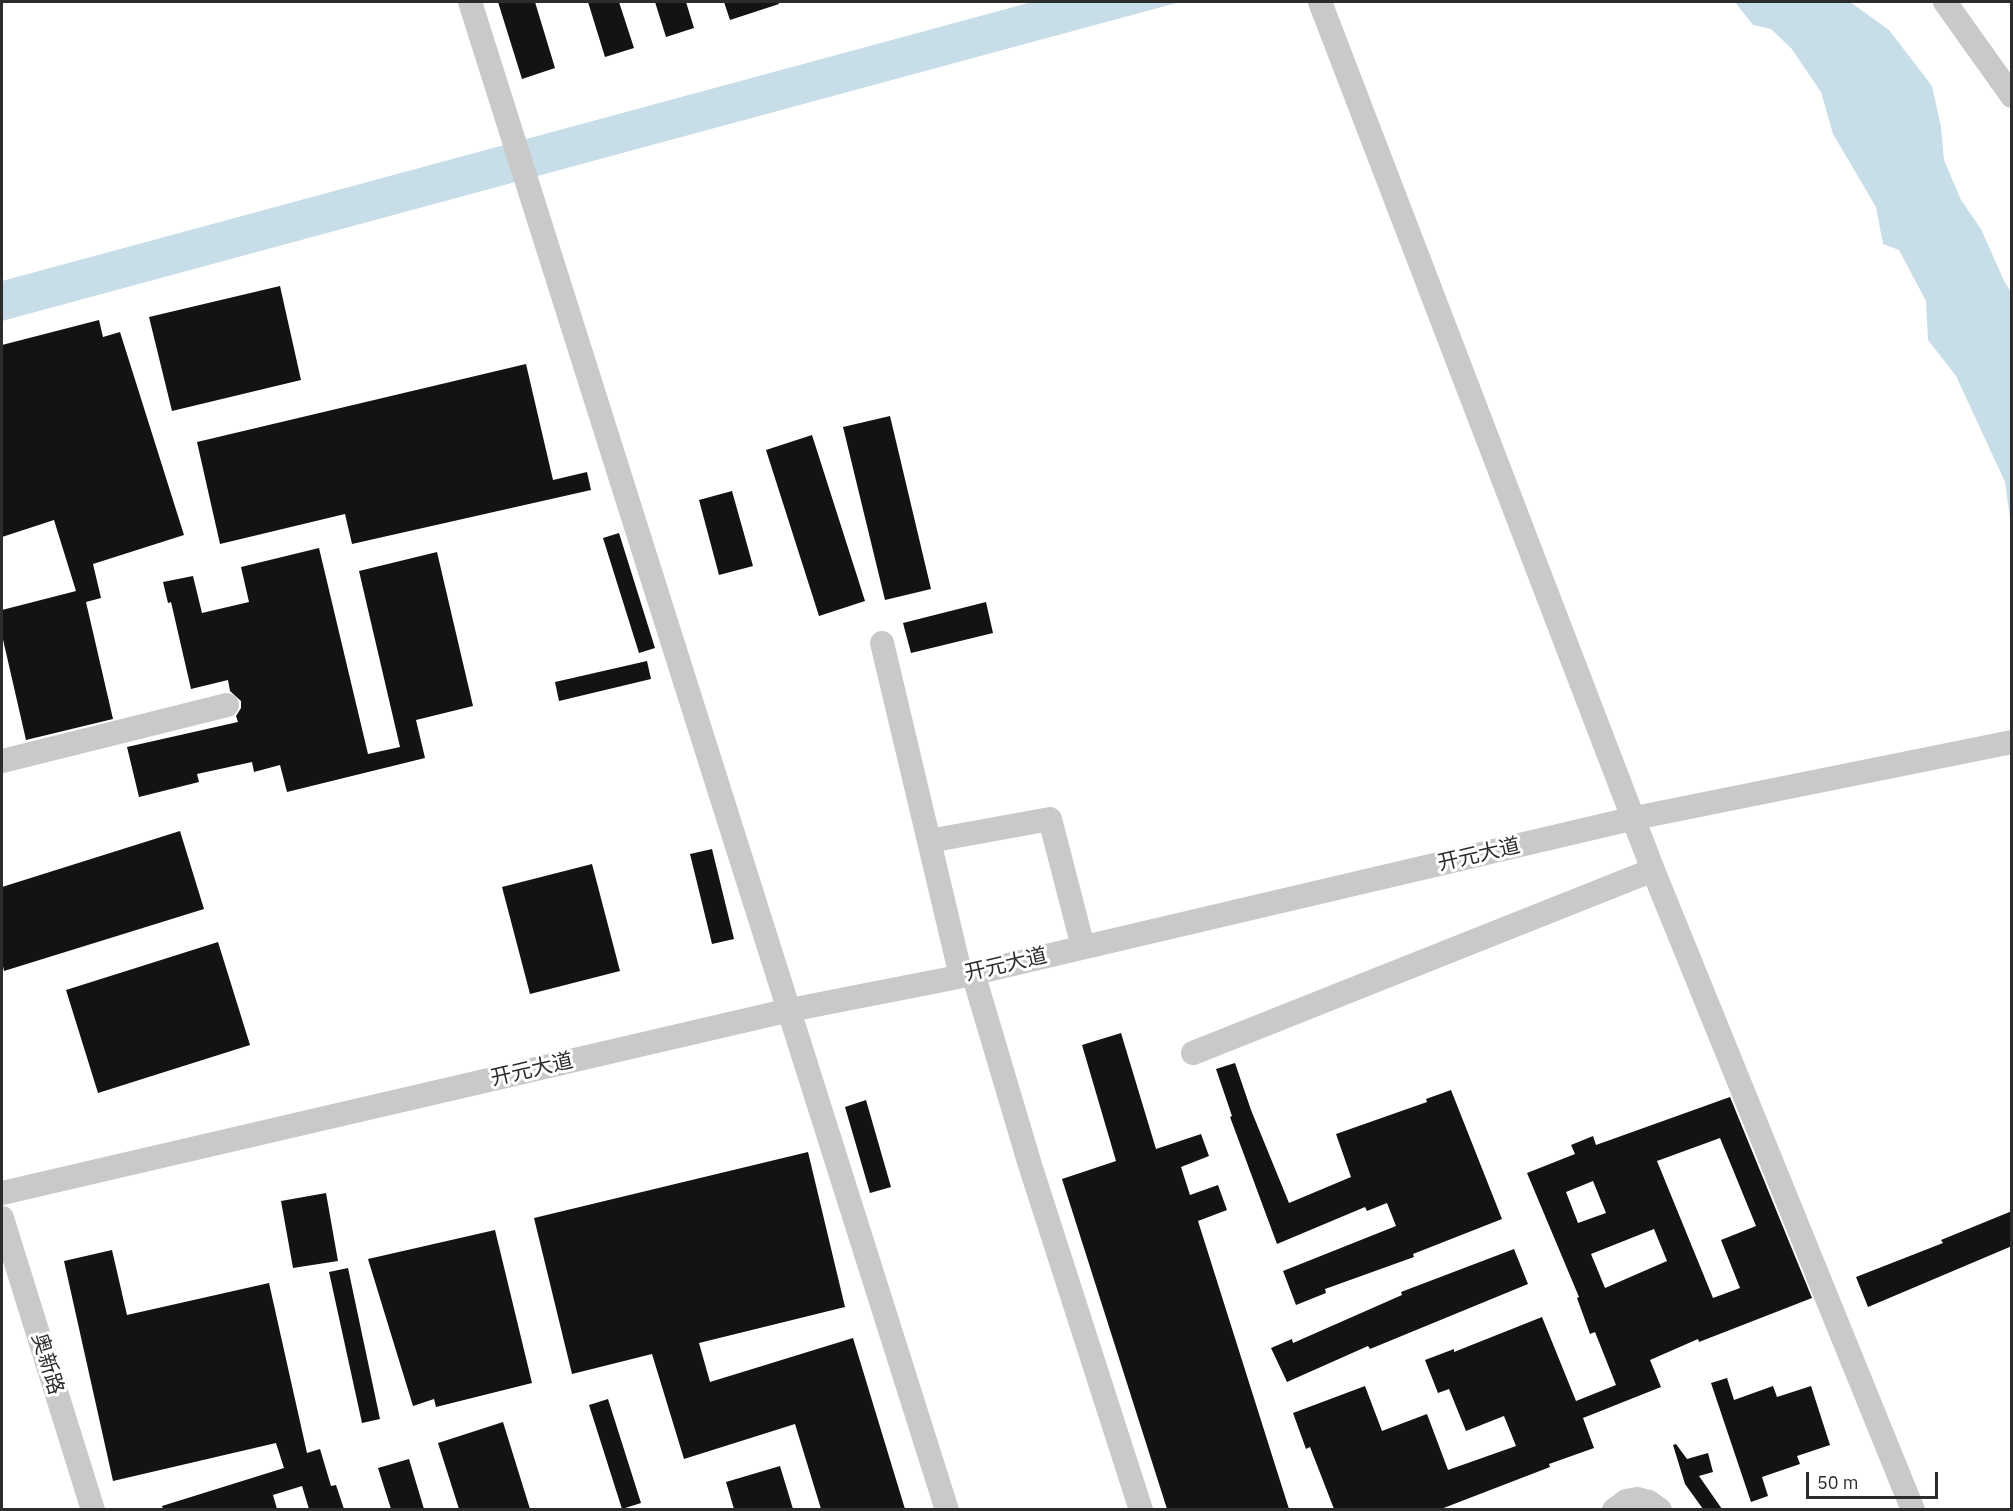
<!DOCTYPE html>
<meta charset="utf-8">
<style>
body{margin:0}
#map{position:relative;width:2013px;height:1511px;overflow:hidden;background:#fff;font-family:"IBM Plex Sans",sans-serif}
canvas{display:block}
.frame{position:absolute;inset:0;border:3px solid #2c2c2c;pointer-events:none}
.scale{position:absolute;left:1806px;top:1472px;width:132px;height:27px;box-sizing:border-box;border:3px solid #2c2c2c;border-top:0;padding-left:8px;font-size:18px;line-height:21px;white-space:nowrap;color:#2c2c2c;-webkit-text-stroke:4px #fff;paint-order:stroke}
</style>
<div id="map">
<canvas width="2013" height="1511"></canvas>
<div class="frame"></div>
<div class="scale">50 m</div>
</div>
<script>
const ctx = document.querySelector('canvas').getContext('2d');
ctx.lineJoin = 'round';
function paint(path, color) { ctx.fillStyle = color; ctx.fill(path, 'evenodd'); }
const shape = rows => new Path2D(rows.map(r => 'M' + r).join(''));
function trace(path, color, width, dash) { ctx.strokeStyle = color; ctx.lineWidth = width; ctx.lineCap = dash ? 'butt' : 'round'; ctx.setLineDash(dash || []); ctx.stroke(path); }
function write(font, color, halo, rows, align = 'center') {
  ctx.font = font + ' "IBM Plex Sans","Noto Sans SC",sans-serif'; ctx.lineWidth = 6; ctx.setLineDash([]); ctx.textBaseline = 'middle'; ctx.strokeStyle = halo; ctx.fillStyle = color; for (const [text, x, y, turn = 0] of rows) {
    ctx.save(); ctx.translate(x, y); ctx.rotate((+turn || 0) * Math.PI / 180); ctx.textAlign = isNaN(turn) ? turn : align; if (halo) ctx.strokeText(text, 0, 0); ctx.fillText(text, 0, 0); ctx.restore();
  }
}
const water = shape([
 [1032,2,1180,2,2,321,2,281],
 [1735,2,1850,2,1889,30,1932,86,1941,127,1944,160,1961,200,1981,229,2005,283,2011,292,2011,526,2005,482,1956,376,1928,340,1926,301,1899,250,1883,244,1876,207,1833,134,1821,92,1791,48,1771,29,1753,25]
]);
const building = shape([
 [498,2,535,2,555,68,522,79],
 [588,2,619,2,634,48,605,57],
 [655,2,686,2,694,28,666,37],
 [724,2,778,2,779,4,730,20],
 [280,286,301,380,172,411,149,317],
 [99,320,103,337,120,332,184,535,93,564,101,598,86,602,113,719,26,740,2,635,2,610,76,591,54,520,2,537,2,345],
 [526,364,553,480,587,472,591,490,352,544,345,514,220,544,197,442],
 [890,416,931,589,885,600,843,427],
 [812,435,865,601,819,616,766,450],
 [732,491,753,566,719,575,699,500],
 [619,533,655,648,639,653,603,538],
 [319,548,368,754,400,747,359,571,437,552,473,706,416,720,425,758,287,792,280,765,254,772,252,762,197,774,199,782,139,797,127,747,238,722,236,716,241,708,241,701,230,691,228,680,191,689,171,602,168,603,163,582,193,576,202,613,249,602,241,567],
 [986,602,993,633,911,653,903,623],
 [647,661,651,679,559,701,555,682],
 [180,831,204,909,4,971,2,961,2,887],
 [712,849,734,939,712,944,690,854],
 [592,864,620,971,530,994,502,887],
 [218,942,250,1045,98,1093,66,990],
 [1121,1033,1156,1149,1201,1134,1209,1156,1181,1167,1190,1195,1218,1185,1227,1210,1198,1221,1289,1509,1167,1509,1062,1179,1116,1161,1082,1045],
 [1235,1063,1251,1110,1289,1203,1351,1177,1336,1134,1427,1102,1426,1099,1451,1090,1502,1219,1413,1254,1414,1257,1325,1289,1326,1293,1296,1305,1283,1271,1396,1226,1387,1203,1367,1211,1365,1207,1277,1244,1230,1117,1232,1116,1216,1069],
 [1730,1097,1812,1298,1699,1342,1698,1339,1650,1360,1661,1387,1583,1418,1594,1448,1549,1464,1550,1467,1441,1509,1334,1509,1310,1447,1306,1449,1293,1413,1365,1386,1382,1431,1427,1414,1448,1470,1516,1446,1504,1416,1466,1431,1449,1389,1438,1393,1425,1360,1454,1349,1454,1352,1542,1317,1576,1401,1616,1385,1595,1332,1590,1334,1577,1298,1579,1297,1527,1173,1575,1154,1571,1145,1593,1136,1596,1145],
 [1720,1138,1756,1226,1721,1240,1740,1288,1713,1298,1657,1161],
 [1593,1181,1606,1213,1578,1223,1566,1192],
 [1654,1229,1667,1261,1605,1288,1591,1254],
 [866,1100,891,1187,870,1193,845,1107],
 [808,1152,845,1307,699,1343,710,1382,853,1338,905,1509,821,1509,795,1424,684,1459,652,1354,572,1374,534,1218],
 [326,1193,338,1261,293,1268,281,1201],
 [2012,1211,2012,1246,1868,1307,1856,1277,1943,1243,1941,1240],
 [495,1230,532,1383,436,1407,434,1399,413,1406,368,1259],
 [1514,1249,1528,1284,1370,1349,1368,1346,1287,1382,1271,1348,1292,1339,1293,1343,1402,1295,1401,1292],
 [112,1250,127,1315,269,1283,307,1453,320,1449,331,1486,336,1485,344,1509,309,1509,302,1486,273,1495,277,1509,163,1509,162,1506,284,1468,276,1443,113,1481,64,1261],
 [348,1268,380,1419,362,1423,329,1272],
 [1727,1378,1734,1400,1773,1386,1777,1397,1811,1386,1830,1445,1797,1456,1800,1464,1762,1477,1768,1496,1751,1502,1711,1383],
 [608,1399,641,1503,622,1509,589,1405],
 [503,1422,530,1509,459,1509,438,1443],
 [1676,1444,1687,1459,1708,1453,1713,1472,1699,1476,1722,1509,1703,1509,1685,1484,1673,1445],
 [409,1459,424,1509,391,1509,378,1468],
 [780,1466,793,1509,734,1509,726,1482]
]);
const minor = shape([
 [470,2,947,1510],
 [1320,2,1653,870,1913,1510],
 [1945,2,2012,96],
 [882,643,961,976],
 [2,761,227,705],
 [929,841,1050,819,1083,947],
 [973,973,1030,1165,1141,1510],
 [1193,1053,1653,870],
 [2,1193,790,1010,953,978,1635,818,2012,742],
 [2,1218,93,1510],
 [1614,1510,1626,1501,1637,1499,1649,1502,1660,1510]
]);
const streetNames = [
 ["开元大道",1479,855,-13],
 ["开元大道",1006,965,-13],
 ["开元大道",532,1070,-13],
 ["奥新路",47,1364,73]
];
paint(water, '#c7dde8');
paint(building, '#131313');
trace(minor, '#c9c9c9', 24);
write('21px', '#2c2c2c', '#fff', streetNames);
</script>
